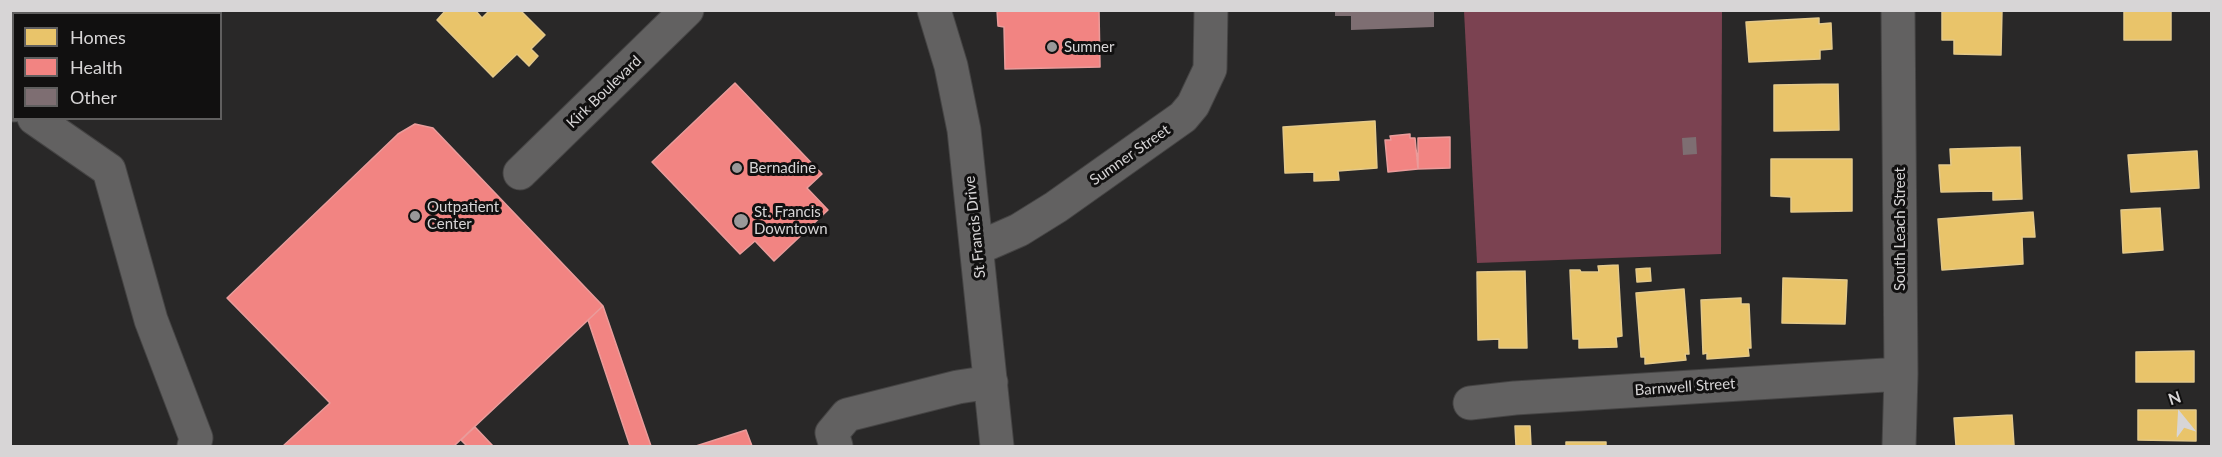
<!DOCTYPE html>
<style>
body{margin:0}
#map{position:relative;width:2222px;height:457px;overflow:hidden;background:#292828;font-family:Lato,sans-serif}
canvas{display:block}
.frame{position:absolute;inset:0;border:12px solid #d7d5d6;pointer-events:none}
.legend{position:absolute;left:12px;top:12px;width:210px;height:108px;box-sizing:border-box;background:#111010;border:2px solid #605f5f;margin:0;padding:8px 10px;list-style:none;font-size:18px;color:#d7d5d6}
.legend li{display:flex;align-items:center;gap:12px;height:30px}
.legend b{width:30px;border:2px solid #605f5f}
.north{position:absolute;left:2150px;top:385px;width:60px;height:60px;-webkit-text-stroke:4px #111010;paint-order:stroke;rotate:342deg;font-size:16px;font-weight:700;line-height:24px;text-align:center;color:#d7d5d6}
.north::after{content:'';display:block;margin:auto;width:21px;height:27px;background:#d7d5d6;clip-path:polygon(50% 0,100% 100%,50% 72%,0 100%)}
</style>
<div id="map">
<canvas width="2222" height="457"></canvas>
<div class="frame"></div>
<ul class="legend">
<li><b style="height:16px;background:#e9c46a"></b>Homes</li>
<li><b style="height:16px;background:#f28482"></b>Health</li>
<li><b style="height:16px;background:#7e6e72"></b>Other</li>
</ul>
<div class="north">N</div>
</div>
<script>
const ctx = document.querySelector('canvas').getContext('2d');
ctx.lineJoin = 'round';
function paint(path, color) { ctx.fillStyle = color; ctx.fill(path, 'evenodd'); }
const shape = rows => new Path2D(rows.map(r => 'M' + r).join(''));
function trace(path, color, width, dash) { ctx.strokeStyle = color; ctx.lineWidth = width; ctx.lineCap = dash ? 'butt' : 'round'; ctx.setLineDash(dash || []); ctx.stroke(path); }
function write(font, color, halo, rows, align = 'center') {
  ctx.font = font + ' Lato,sans-serif'; ctx.lineWidth = 6; ctx.setLineDash([]); ctx.textBaseline = 'middle'; ctx.strokeStyle = halo; ctx.fillStyle = color; for (const [text, x, y, turn = 0] of rows) {
    ctx.save(); ctx.translate(x, y); ctx.rotate((+turn || 0) * Math.PI / 180); ctx.textAlign = isNaN(turn) ? turn : align; if (halo) ctx.strokeText(text, 0, 0); ctx.fillText(text, 0, 0); ctx.restore();
  }
}
const forest = shape([
 [1464,11,1722,11,1721,254,1477,263]
]);
const homes = shape([
 [446,10,475,10,482,18,490,10,520,10,545,35,531,49,538,56,529,66,517,54,493,77,437,20,446,10],
 [1942,10,2002,10,2001,55,1954,54,1954,40,1942,40,1942,10],
 [2124,10,2171,10,2171,40,2124,40,2124,10],
 [1819,18,1819,24,1831,23,1832,49,1820,50,1820,59,1749,62,1746,22,1819,18],
 [1838,84,1839,130,1774,131,1774,85,1838,84],
 [1375,121,1377,168,1338,171,1339,180,1314,181,1314,172,1285,173,1283,127,1375,121],
 [2020,147,2022,199,1993,200,1993,191,1941,192,1939,165,1951,165,1950,149,2020,147],
 [2197,151,2199,188,2131,192,2128,155,2197,151],
 [1771,159,1852,159,1852,211,1791,212,1791,197,1771,196,1771,159],
 [2160,208,2163,250,2123,253,2121,210,2160,208],
 [2033,212,2035,237,2022,237,2023,264,1942,270,1938,219,2033,212],
 [1618,265,1622,336,1616,337,1617,347,1579,348,1579,339,1573,339,1570,270,1580,270,1581,272,1599,272,1598,266,1618,265],
 [1650,268,1651,281,1637,282,1636,269,1650,268],
 [1525,271,1527,348,1499,348,1499,339,1478,340,1477,272,1525,271],
 [1783,278,1847,280,1845,324,1782,323,1783,278],
 [1684,289,1689,354,1685,354,1686,360,1645,364,1645,357,1641,357,1636,293,1684,289],
 [1741,298,1741,304,1749,304,1751,348,1748,348,1749,356,1707,359,1707,353,1703,354,1701,300,1741,298],
 [2194,351,2194,382,2136,382,2136,352,2194,351],
 [2138,410,2196,410,2196,441,2138,440,2138,410],
 [2012,415,2014,445,1956,446,1954,418,2012,415],
 [1515,426,1530,426,1531,446,1516,446,1515,426],
 [1566,442,1606,442,1606,446,1566,446,1566,442]
]);
const health = shape([
 [997,10,1099,10,1100,67,1005,69,1004,27,998,26,997,10],
 [735,83,822,174,807,188,828,210,774,261,755,241,740,254,652,162,735,83],
 [415,124,433,128,603,306,454,446,283,446,330,403,227,298,398,134,415,124],
 [1410,134,1410,138,1415,138,1418,169,1388,172,1385,140,1391,140,1390,136,1410,134],
 [1450,137,1450,168,1418,169,1418,138,1450,137],
 [603,306,651,446,630,446,588,320,603,306],
 [475,427,493,446,467,446,461,440,475,427],
 [746,430,752,446,696,446,746,430]
]);
const building = shape([
 [1335,10,1434,10,1434,27,1351,30,1351,16,1335,16],
 [1696,137,1697,154,1683,155,1682,138]
]);
const minor = shape([
 [934,10,951,66,964,130,997,446],
 [1898,10,1901,374,1899,446],
 [10,103,14,105],
 [34,118,109,170,151,320,196,438,194,446],
 [520,173,687,10],
 [978,248,1019,230,1056,207,1183,117,1193,105,1210,69,1211,10],
 [1470,403,1515,398,1901,374],
 [836,446,832,433,847,415,958,387,991,382]
]);
const markers = [
 [1052,47,6,"#9a9899"],
 [737,168,6,"#9a9899"],
 [415,216,6,"#9a9899"],
 [741,221,8,"#9a9899"]
];
const poiNames = [
 ["Sumner",1064,47],
 ["Bernadine",749,168],
 ["Outpatient",427,207],
 ["Center",427,224],
 ["St. Francis",754,212],
 ["Downtown",754,229]
];
const streetNames = [
 ["Kirk Boulevard",604,92,-44],
 ["Sumner Street",1130,155,-35],
 ["St Francis Drive",975,227,-96],
 ["South Leach Street",1900,229,-90],
 ["Barnwell Street",1685,387,-4]
];
paint(forest, '#7b4251');
paint(homes, '#e9c46a');
trace(homes, '#e4c98a', 1.5);
paint(health, '#f28482');
trace(health, '#ea9c9b', 1.5);
paint(building, '#7e6e72');
trace(minor, '#454444', 35);
trace(minor, '#626161', 33);
for (const [x, y, r, color] of markers) { const dot = new Path2D(); dot.arc(x, y, r, 0, 2 * Math.PI); ctx.fillStyle = color; ctx.fill(dot); trace(dot, '#111010', 2); }
write('15px', '#d7d5d6', '#111010', poiNames, 'left');
write('15px', '#d7d5d6', '#111010', streetNames);
</script>
